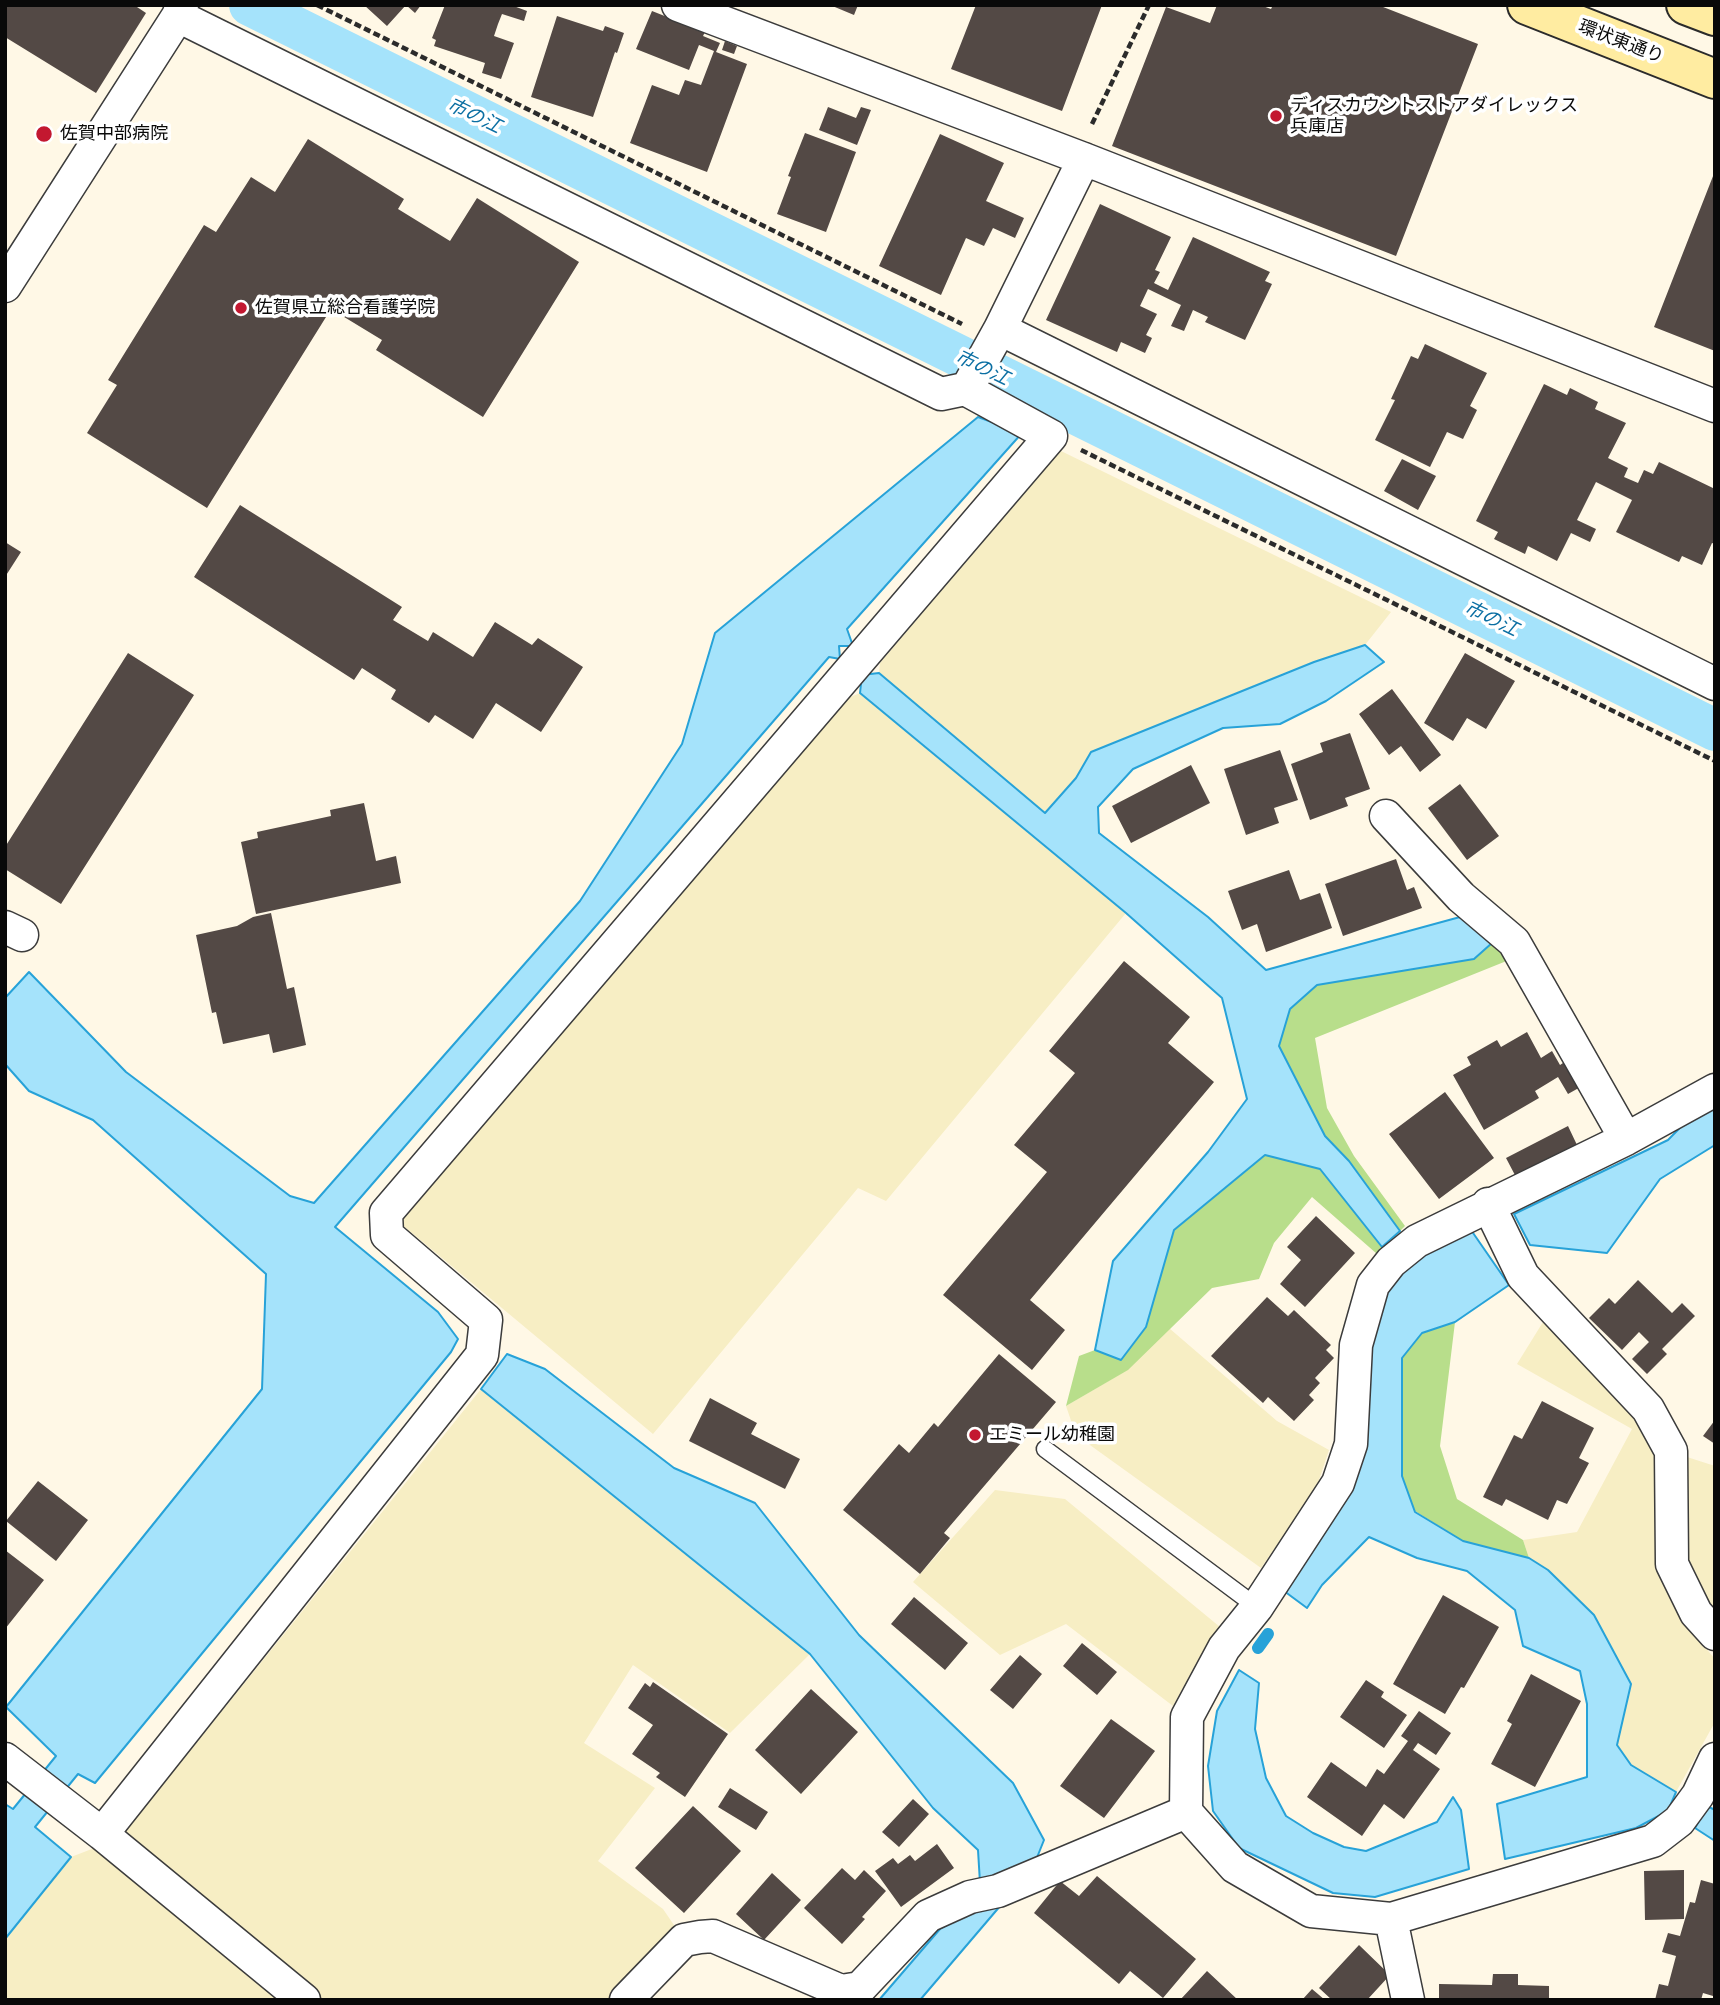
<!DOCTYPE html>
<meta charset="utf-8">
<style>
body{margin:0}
#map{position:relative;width:1720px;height:2005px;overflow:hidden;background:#fff8e6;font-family:Lora,serif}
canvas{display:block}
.frame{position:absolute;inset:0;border:7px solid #090909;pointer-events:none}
</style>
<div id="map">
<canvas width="1720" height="2005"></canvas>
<div class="frame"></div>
</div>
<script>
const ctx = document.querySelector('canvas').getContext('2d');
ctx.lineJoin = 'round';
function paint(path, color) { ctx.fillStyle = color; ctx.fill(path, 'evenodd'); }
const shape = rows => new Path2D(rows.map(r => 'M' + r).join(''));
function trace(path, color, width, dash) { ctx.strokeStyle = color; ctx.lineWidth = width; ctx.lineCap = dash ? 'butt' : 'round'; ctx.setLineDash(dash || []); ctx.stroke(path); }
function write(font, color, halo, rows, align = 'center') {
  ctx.font = font + ' Lora,"Noto Sans JP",serif'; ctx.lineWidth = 7; ctx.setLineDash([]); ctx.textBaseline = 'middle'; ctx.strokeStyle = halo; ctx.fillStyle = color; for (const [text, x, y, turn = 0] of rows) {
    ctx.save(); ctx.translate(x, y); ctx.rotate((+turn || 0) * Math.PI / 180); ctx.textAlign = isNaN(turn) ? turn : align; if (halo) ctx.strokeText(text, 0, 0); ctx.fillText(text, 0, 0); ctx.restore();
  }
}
const farmland = shape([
 [1061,451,1391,612,1365,645,1091,752,1076,778,1045,813,879,673,880,663],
 [860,693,1126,913,886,1201,858,1188,653,1434,400,1223,848,698],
 [1543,1322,1634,1412,1657,1451,1687,1457,1715,1466,1715,1619,1693,1633,1715,1659,1715,1722,1676,1792,1631,1765,1617,1744,1631,1684,1548,1570,1529,1558,1523,1540,1577,1532,1632,1429,1517,1364],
 [1169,1328,1277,1421,1329,1450,1316,1489,1261,1568,1076,1435,1066,1406,1127,1370],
 [481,1389,810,1654,730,1733,633,1665,584,1743,655,1788,598,1861,663,1909,676,1928,608,2000,323,2000,124,1833],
 [995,1490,1065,1499,1220,1627,1199,1658,1173,1706,1066,1624,1000,1655,913,1582],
 [97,1847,289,2000,5,2000,5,1939,71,1857]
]);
const forest = shape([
 [1492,943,1509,960,1315,1038,1327,1108,1354,1156,1405,1226,1400,1231,1349,1161,1325,1136,1279,1046,1290,1009,1317,985,1474,959],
 [1265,1155,1320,1169,1382,1247,1377,1254,1312,1197,1274,1243,1259,1279,1212,1288,1128,1370,1066,1406,1079,1356,1095,1350,1121,1360,1146,1327,1174,1230],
 [1455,1322,1440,1446,1457,1499,1523,1540,1529,1558,1463,1541,1415,1511,1402,1476,1402,1358,1422,1333]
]);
const water = shape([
 [978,417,1022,433,847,629,853,646,839,646,840,659,829,657,335,1227,438,1312,458,1339,451,1352,95,1783,78,1774,35,1827,71,1857,5,1939,5,1804,13,1809,56,1756,6,1707,262,1389,266,1274,93,1120,29,1091,5,1064,5,998,29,972,126,1072,290,1196,314,1203,580,901,682,744,715,633,978,417],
 [1365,645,1384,662,1326,701,1280,724,1223,728,1133,769,1098,807,1099,833,1208,917,1266,970,1460,917,1492,943,1474,959,1317,985,1290,1009,1279,1046,1325,1136,1349,1161,1400,1231,1382,1247,1320,1169,1265,1155,1174,1230,1146,1327,1121,1360,1095,1350,1113,1261,1208,1152,1247,1099,1222,998,1126,913,860,693,862,675,879,673,1045,813,1076,778,1091,752,1314,662,1365,645],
 [1715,1092,1715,1145,1660,1179,1607,1253,1530,1245,1514,1214,1668,1140,1715,1092],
 [1471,1230,1509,1285,1455,1322,1422,1333,1402,1358,1402,1476,1415,1512,1463,1541,1529,1558,1548,1570,1594,1615,1631,1684,1617,1745,1631,1765,1676,1792,1668,1811,1636,1828,1505,1859,1497,1804,1587,1777,1587,1704,1580,1671,1523,1646,1515,1610,1467,1571,1417,1558,1369,1537,1322,1585,1307,1608,1284,1591,1344,1486,1368,1347,1384,1290,1409,1258,1471,1230],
 [507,1354,545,1369,674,1468,755,1503,859,1635,1013,1783,1044,1840,1036,1860,980,1883,978,1850,933,1808,810,1654,481,1389,507,1354],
 [1239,1670,1259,1683,1255,1729,1266,1778,1286,1816,1313,1833,1344,1847,1366,1851,1437,1822,1453,1797,1461,1810,1469,1869,1375,1897,1333,1893,1239,1848,1213,1811,1208,1766,1217,1711,1239,1670],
 [1707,1806,1715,1810,1715,1841,1695,1828,1707,1806],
 [1001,1905,920,2000,879,2000,940,1929,972,1911,1001,1905]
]);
const stream = shape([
 [1258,1648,1268,1634]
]);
const canal = shape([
 [250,5,1715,730]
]);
const building = shape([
 [5,5,134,5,146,13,96,93,5,37],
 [364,5,406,5,387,26],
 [406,5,421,5,415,13],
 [445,5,511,5,527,11,524,21,502,14,498,24,494,36,514,43,501,79,482,73,485,63,434,46,436,40,432,38],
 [830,5,858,5,854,15],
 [976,5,1102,5,1062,111,951,69],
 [1217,5,1260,5,1271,9,1273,5,1378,5,1478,44,1396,256,1112,146,1166,7,1210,23],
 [652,11,705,32,703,36,720,43,716,52,747,64,707,172,630,143,652,85,679,95,685,80,701,85,714,51,699,45,689,70,636,49],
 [557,16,603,31,605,26,624,33,617,53,615,52,593,117,531,97],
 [725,41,737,46,734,54,722,50],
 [828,107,856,118,861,107,871,110,857,145,819,130],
 [805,133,856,152,826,232,777,214,791,177,788,176],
 [940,134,1004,163,986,201,1024,218,1015,238,993,228,984,246,966,238,941,295,879,266],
 [308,139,404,199,398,209,450,241,477,198,579,262,483,417,376,350,382,340,331,309,207,508,87,433,117,385,108,380,204,225,216,232,251,177,275,192],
 [1715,171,1715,351,1654,327],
 [1100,204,1171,237,1155,270,1160,272,1154,283,1168,290,1193,237,1270,272,1265,281,1272,284,1245,340,1205,322,1208,317,1193,310,1184,331,1171,326,1181,305,1148,289,1140,306,1157,314,1146,335,1152,338,1145,353,1121,342,1117,352,1046,320],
 [1425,344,1487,373,1470,406,1477,410,1463,439,1447,432,1430,467,1375,440,1395,400,1391,399,1411,356,1418,359],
 [1544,384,1567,395,1570,388,1598,402,1595,409,1626,423,1608,458,1628,468,1624,477,1638,483,1644,470,1653,474,1659,462,1715,489,1715,544,1712,543,1702,565,1682,556,1679,562,1616,532,1632,500,1596,482,1577,520,1596,529,1590,542,1571,533,1557,561,1528,546,1525,554,1494,539,1498,532,1476,521],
 [1402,459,1436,476,1418,510,1384,491],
 [240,505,402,607,393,620,428,641,433,632,473,657,495,622,532,645,538,638,583,667,541,732,496,703,473,739,435,715,429,723,391,699,396,690,362,668,354,680,194,577],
 [5,542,21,552,5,577],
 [128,653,194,695,61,904,5,869,5,847],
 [1465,653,1515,681,1486,729,1467,718,1453,741,1424,723],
 [1392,689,1441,755,1420,772,1401,746,1389,755,1359,714],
 [1350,733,1370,789,1345,798,1348,806,1310,820,1291,764,1323,752,1320,743],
 [1280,750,1298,800,1274,808,1279,823,1246,835,1224,769],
 [1191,765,1210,803,1131,843,1112,806],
 [1460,784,1499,836,1467,860,1428,808],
 [364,803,376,861,396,856,401,883,256,914,241,842,258,838,257,832,331,816,330,810],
 [1396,859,1407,890,1414,887,1422,908,1343,936,1325,884],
 [1289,870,1300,900,1320,893,1332,928,1266,952,1257,924,1242,930,1228,891],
 [271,913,287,989,294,987,306,1045,273,1053,269,1034,223,1044,216,1012,212,1013,196,935,237,926,253,917],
 [1124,961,1190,1017,1168,1043,1214,1082,1030,1300,1065,1330,1032,1370,943,1295,1047,1172,1014,1145,1075,1073,1049,1051],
 [1527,1032,1541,1058,1552,1051,1560,1065,1569,1059,1584,1085,1568,1094,1558,1077,1535,1091,1539,1098,1484,1130,1453,1075,1471,1065,1467,1057,1497,1040,1501,1047],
 [1445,1092,1494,1158,1439,1199,1389,1134],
 [1568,1126,1577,1145,1516,1177,1506,1158],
 [1316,1216,1355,1253,1305,1307,1280,1284,1301,1260,1287,1247],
 [1638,1280,1672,1313,1682,1303,1695,1316,1662,1349,1667,1354,1647,1374,1632,1359,1649,1342,1639,1332,1622,1350,1589,1318,1609,1298,1615,1304],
 [1267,1297,1288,1316,1294,1310,1331,1345,1326,1350,1334,1358,1315,1378,1320,1383,1309,1395,1314,1400,1294,1421,1268,1397,1263,1403,1211,1356],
 [999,1354,1056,1402,944,1533,950,1538,920,1574,843,1510,899,1444,909,1453,934,1423,938,1427],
 [710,1398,757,1423,751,1434,800,1459,785,1489,689,1441],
 [1542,1401,1594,1428,1579,1458,1589,1463,1567,1504,1557,1500,1548,1520,1506,1499,1502,1506,1483,1497,1514,1435,1522,1439],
 [1715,1420,1715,1444,1703,1436],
 [38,1481,88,1520,56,1561,6,1521],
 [5,1550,44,1580,5,1629],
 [1443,1595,1499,1627,1464,1688,1461,1687,1445,1714,1393,1684],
 [914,1597,968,1643,945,1670,891,1624],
 [1082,1643,1117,1672,1097,1695,1063,1666],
 [1020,1655,1042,1674,1013,1709,990,1690],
 [1531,1674,1581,1701,1535,1787,1491,1764,1512,1724,1507,1721],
 [1366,1680,1384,1692,1381,1697,1407,1715,1384,1748,1340,1717],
 [653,1682,728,1734,685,1797,656,1777,660,1773,632,1754,653,1725,628,1708,645,1683,650,1687],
 [811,1689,858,1732,801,1794,755,1750],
 [1419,1711,1451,1733,1436,1755,1418,1743,1413,1750,1440,1769,1404,1819,1384,1804,1362,1836,1307,1797,1331,1762,1366,1787,1377,1769,1384,1774,1408,1741,1401,1736],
 [1111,1719,1155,1751,1104,1818,1060,1786],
 [730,1788,768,1812,756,1830,718,1807],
 [913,1799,929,1814,899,1847,882,1832],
 [693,1806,741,1851,684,1913,635,1868],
 [937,1844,954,1868,901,1907,875,1871,893,1858,898,1864,910,1855,915,1861],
 [842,1868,855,1880,864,1870,886,1891,862,1917,865,1919,842,1944,804,1908],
 [1684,1870,1684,1919,1645,1920,1644,1871],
 [772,1873,801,1900,764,1940,736,1914],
 [1097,1876,1196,1959,1163,1998,1130,1971,1119,1984,1034,1913,1060,1881,1079,1896],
 [1701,1880,1715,1884,1713,1996,1703,1993,1701,2000,1655,2000,1659,1984,1668,1986,1676,1956,1662,1952,1668,1933,1680,1936,1690,1902,1695,1903],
 [1359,1945,1390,1975,1367,2000,1332,2000,1319,1988],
 [1207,1971,1238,2000,1180,2000],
 [1493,1974,1518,1974,1518,1985,1549,1986,1549,2000,1439,2000,1439,1984,1492,1985],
 [1312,1989,1325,2000,1302,2000]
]);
const path = shape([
 [317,5,962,324],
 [1092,124,1149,5],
 [1081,450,1715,761]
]);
const service = shape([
 [1045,1449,1257,1607]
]);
const minor = shape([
 [678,5,1084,159,1715,406],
 [178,16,941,394,965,389,970,383,1000,329,1084,159],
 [5,286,178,16,182,5],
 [1000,329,1715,684],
 [1386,816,1461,897,1514,942,1626,1139],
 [5,927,22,935],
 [1715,1090,1626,1139,1417,1241,1391,1262,1373,1285,1356,1345,1351,1444,1338,1483,1257,1607,1224,1648,1187,1717,1186,1812,1235,1867,1311,1911,1391,1919,1653,1841,1679,1821,1698,1795,1715,1759],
 [1488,1204,1523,1276,1648,1409,1671,1451,1672,1564,1696,1613,1715,1634],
 [5,1759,102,1834,304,2000],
 [102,1834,482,1355,486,1320,387,1235,386,1213,1051,436,965,389],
 [1391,1919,1408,2000],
 [626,2000,684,1940,700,1937,713,1936,841,1991,860,1988,928,1916,970,1897,998,1891,1186,1812]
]);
const secondary = shape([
 [1527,5,1715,79],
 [1686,5,1715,16]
]);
const markers = [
 [1276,116,7,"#c31830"],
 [44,134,9,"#c31830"],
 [241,308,7,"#c31830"],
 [975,1435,7,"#c31830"]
];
const streetNames = [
 ["環状東通り",1621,42,21]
];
const poiNames = [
 ["ディスカウントストアダイレックス",1290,106],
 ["兵庫店",1290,127],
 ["佐賀中部病院",60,134],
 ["佐賀県立総合看護学院",255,308],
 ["エミール幼稚園",989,1435]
];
const waterNames = [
 ["市の江",474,116,26],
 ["市の江",982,368,26],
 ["市の江",1491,619,26]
];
paint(farmland, '#f7eec4');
paint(forest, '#b8de8b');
paint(water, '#a5e3fb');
trace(water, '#27a2d8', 2);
trace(stream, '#27a2d8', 12);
trace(canal, '#a5e3fb', 42);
paint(building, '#534945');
trace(service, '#3c3c3c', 19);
trace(minor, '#3c3c3c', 35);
trace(secondary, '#2b2b2b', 42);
trace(path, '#2b2b2b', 4.5, [7, 3.5]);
trace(service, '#fff', 16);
trace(minor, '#fff', 32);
trace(secondary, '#ffeca1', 38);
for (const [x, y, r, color] of markers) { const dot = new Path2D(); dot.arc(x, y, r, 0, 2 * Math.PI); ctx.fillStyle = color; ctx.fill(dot); trace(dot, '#fff', 2.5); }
write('18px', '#090909', '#fff', streetNames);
write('18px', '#090909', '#fff', poiNames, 'left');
write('italic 19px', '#0b6fa3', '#fff', waterNames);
</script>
